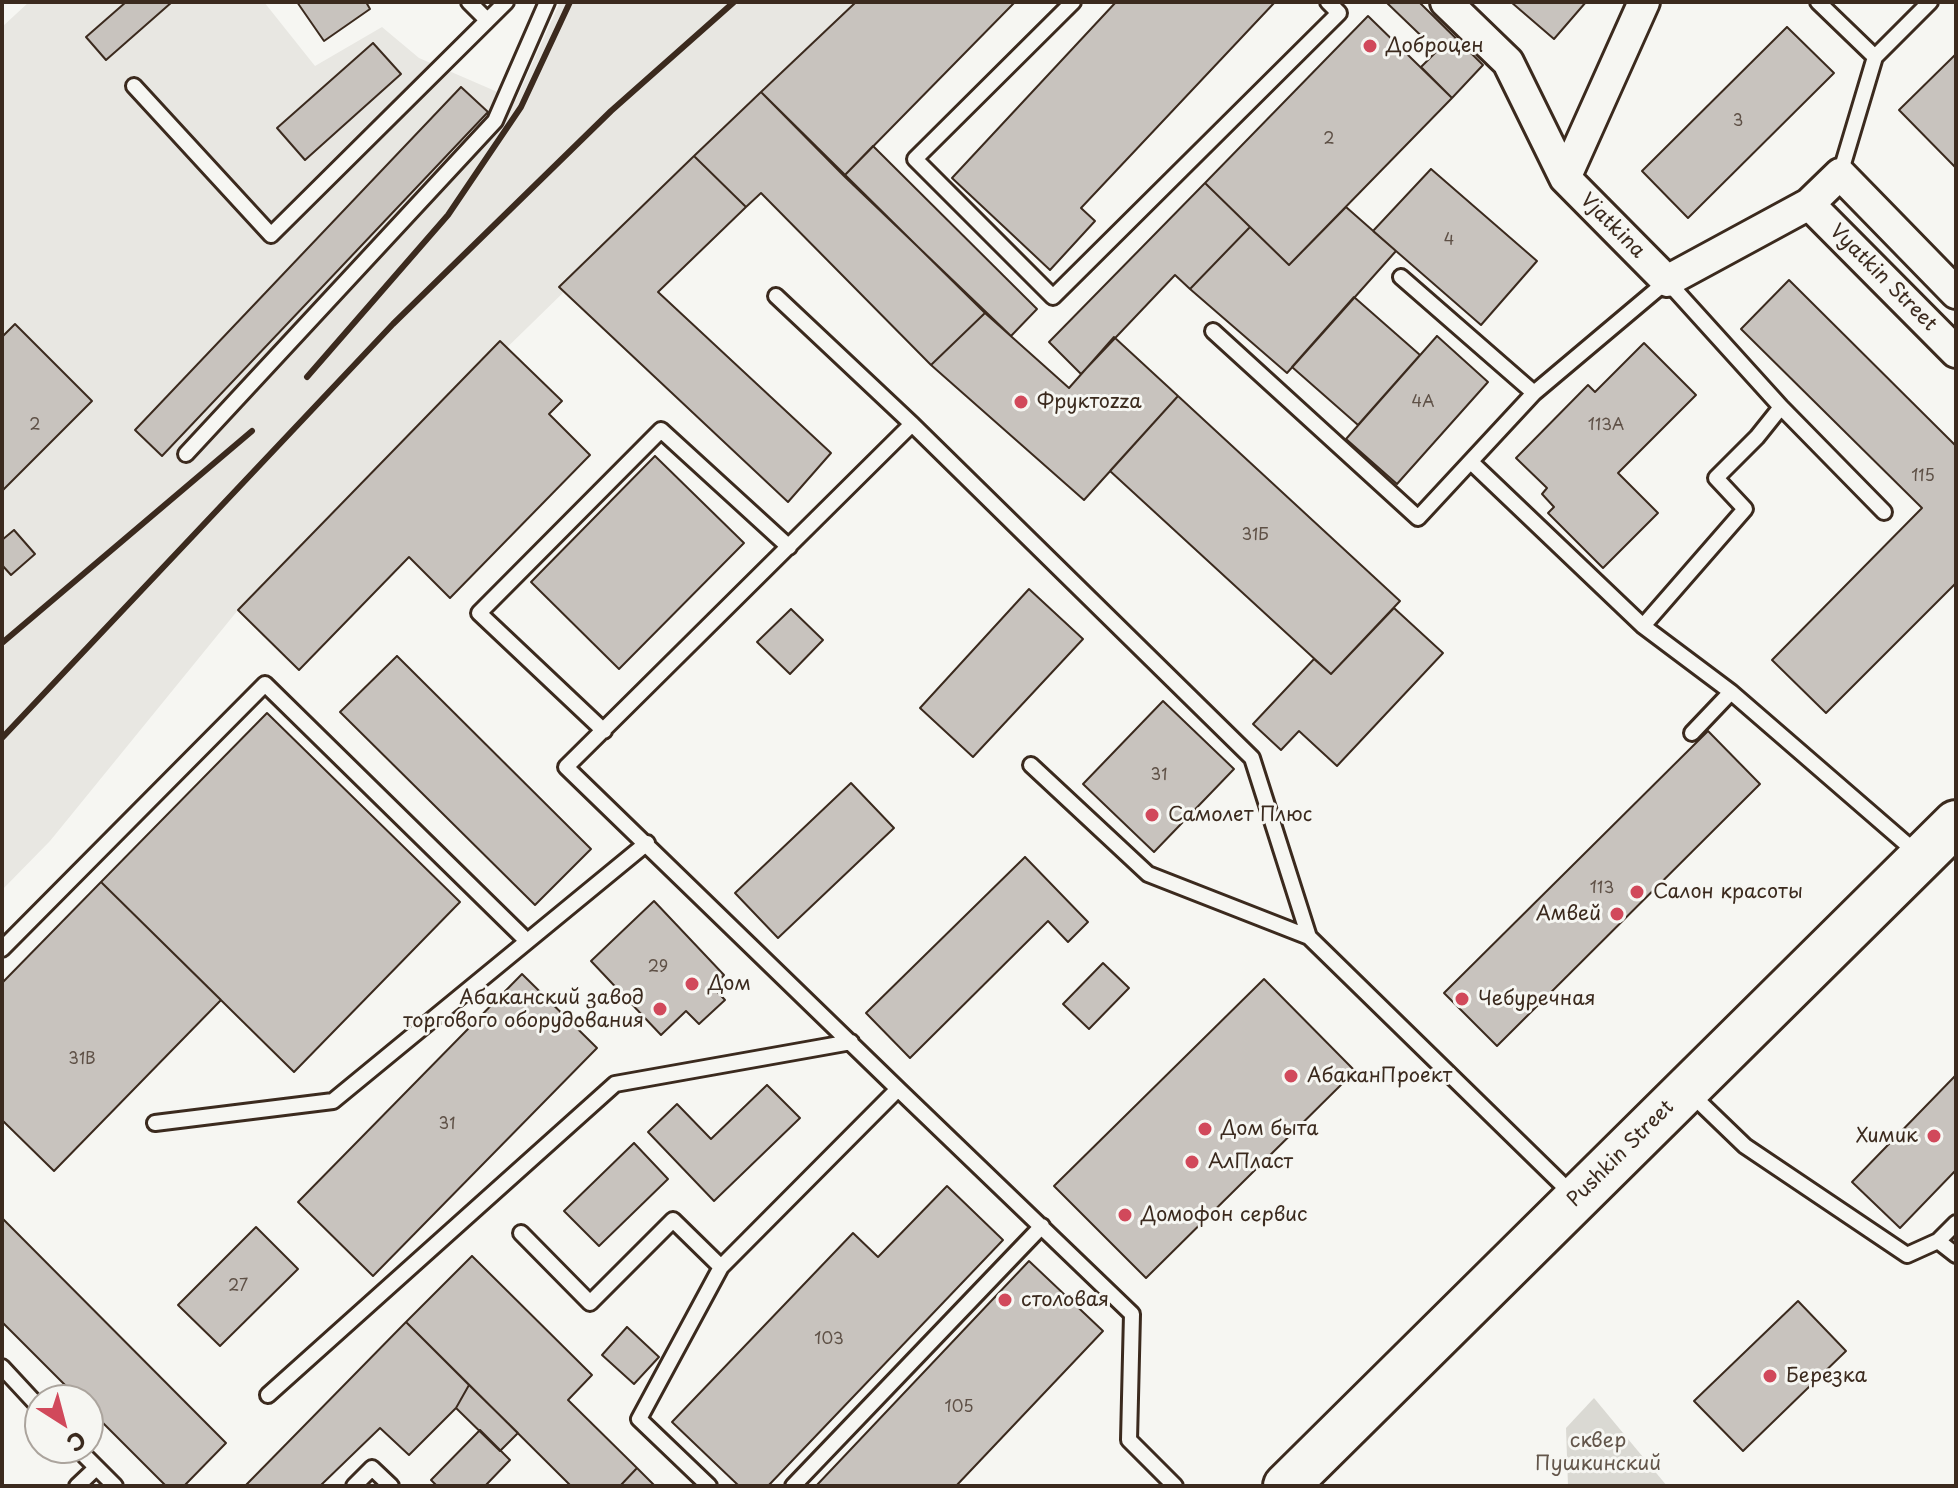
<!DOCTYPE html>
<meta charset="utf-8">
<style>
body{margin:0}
#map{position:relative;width:1958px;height:1488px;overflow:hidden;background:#f6f6f2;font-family:"Playpen Sans",sans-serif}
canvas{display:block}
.frame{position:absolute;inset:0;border:4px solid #3b2a1e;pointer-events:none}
.north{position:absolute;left:24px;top:1384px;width:80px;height:80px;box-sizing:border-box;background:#f6f6f2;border:2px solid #aba49d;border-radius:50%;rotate:144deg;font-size:22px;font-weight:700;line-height:32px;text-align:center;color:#3b2a1e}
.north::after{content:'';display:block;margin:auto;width:28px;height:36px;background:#d1495b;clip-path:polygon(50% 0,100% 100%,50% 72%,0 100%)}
</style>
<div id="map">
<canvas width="1958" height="1488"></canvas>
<div class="frame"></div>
<div class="north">С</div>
</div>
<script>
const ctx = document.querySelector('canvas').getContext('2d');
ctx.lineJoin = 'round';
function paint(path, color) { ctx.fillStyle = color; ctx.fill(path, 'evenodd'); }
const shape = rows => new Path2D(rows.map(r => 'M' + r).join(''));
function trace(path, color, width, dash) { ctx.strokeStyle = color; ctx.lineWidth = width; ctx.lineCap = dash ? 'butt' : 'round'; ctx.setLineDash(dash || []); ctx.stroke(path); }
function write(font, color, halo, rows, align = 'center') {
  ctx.font = font + ' "Playpen Sans",sans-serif'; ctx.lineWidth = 6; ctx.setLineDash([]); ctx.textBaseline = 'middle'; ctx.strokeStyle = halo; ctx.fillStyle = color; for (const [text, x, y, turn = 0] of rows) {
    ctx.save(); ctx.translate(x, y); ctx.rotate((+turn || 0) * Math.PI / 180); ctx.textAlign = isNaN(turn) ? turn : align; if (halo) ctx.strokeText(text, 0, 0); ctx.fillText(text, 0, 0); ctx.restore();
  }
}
const built = shape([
 [29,2,264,2,315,66,382,27,419,58,516,100,560,2,861,2,238,610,50,841,2,890,2,27]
]);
const green = shape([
 [1594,1398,1667,1486,1568,1486,1566,1428]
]);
const building = shape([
 [126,2,172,2,106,60,86,37,126,2],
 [297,2,366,2,370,9,324,41,297,2],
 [856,2,1015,2,844,176,761,92,856,2],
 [1116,2,1275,2,1081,208,1095,221,1050,270,952,178,1116,2],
 [1386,2,1419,2,1483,65,1452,98,1421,67,1437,51,1386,2],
 [1511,2,1586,2,1554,39,1511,2],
 [1368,16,1452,98,1289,265,1205,183,1368,16],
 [1787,27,1834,73,1688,218,1642,171,1787,27],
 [373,43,401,74,305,160,277,128,373,43],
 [1956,54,1956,168,1899,110,1956,54],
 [461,87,488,112,162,456,135,430,461,87],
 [761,92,985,313,931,365,761,193,746,207,694,156,761,92],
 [873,146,1037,309,1011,336,844,176,873,146],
 [694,156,746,207,658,292,831,453,788,502,559,287,694,156],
 [1431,169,1537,261,1481,325,1373,231,1431,169],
 [1205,183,1250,227,1190,289,1175,275,1081,374,1049,342,1205,183],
 [1346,207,1396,251,1287,373,1190,289,1250,227,1289,265,1346,207],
 [1789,280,1956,446,1956,583,1826,713,1772,660,1922,508,1741,329,1789,280],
 [1354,297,1420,355,1358,425,1292,367,1354,297],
 [985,313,1069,388,1114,337,1178,396,1084,500,931,365,985,313],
 [15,324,92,401,2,491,2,337,15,324],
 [1437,336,1488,382,1397,484,1346,439,1437,336],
 [500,341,562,401,549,414,590,455,450,598,409,557,299,670,238,610,500,341],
 [1644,343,1696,395,1618,473,1658,513,1603,568,1548,513,1554,507,1542,494,1547,488,1516,458,1588,385,1595,392,1644,343],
 [1178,396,1400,601,1331,674,1110,471,1178,396],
 [655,456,744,543,619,669,531,582,655,456],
 [14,530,35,554,11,575,2,565,2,540,14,530],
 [1029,589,1083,639,973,757,920,708,1029,589],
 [1394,608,1443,653,1337,766,1299,731,1281,750,1253,724,1314,659,1331,674,1394,608],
 [791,609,823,640,790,674,757,642,791,609],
 [397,656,591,849,535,905,340,712,397,656],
 [1163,701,1234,769,1154,852,1083,784,1163,701],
 [267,713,460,902,294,1072,101,882,267,713],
 [1708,731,1760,784,1497,1046,1444,993,1708,731],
 [851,783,894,828,778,938,735,893,851,783],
 [1025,857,1088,922,1068,942,1048,921,910,1058,866,1013,1025,857],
 [101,882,221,1000,54,1171,2,1120,2,983,101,882],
 [654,901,724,975,713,987,725,1000,699,1024,686,1011,661,1035,591,961,654,901],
 [1103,963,1129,988,1089,1029,1063,1004,1103,963],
 [522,974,597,1048,373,1276,298,1202,522,974],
 [1264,979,1355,1071,1146,1278,1054,1186,1264,979],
 [1956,1075,1956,1170,1900,1228,1852,1182,1956,1075],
 [767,1085,800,1118,714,1201,648,1132,677,1104,711,1139,767,1085],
 [634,1143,668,1179,599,1246,564,1211,634,1143],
 [947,1186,1003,1240,768,1486,739,1486,672,1422,853,1233,878,1257,947,1186],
 [2,1218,226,1443,184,1486,166,1486,88,1408,88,1400,80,1400,2,1322,2,1218],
 [256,1227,298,1269,220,1346,178,1305,256,1227],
 [472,1256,592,1375,568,1400,637,1468,620,1486,571,1486,406,1322,472,1256],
 [1029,1261,1103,1331,956,1486,816,1486,1029,1261],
 [1798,1301,1846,1351,1743,1451,1694,1401,1798,1301],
 [406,1322,469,1385,456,1408,409,1455,380,1428,320,1486,245,1486,406,1322],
 [627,1327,659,1357,634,1384,602,1355,627,1327],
 [469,1385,518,1433,500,1451,456,1408,469,1385],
 [480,1430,510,1460,485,1486,437,1486,431,1480,480,1430],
 [637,1468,655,1486,620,1486,637,1468]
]);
const service = shape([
 [469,2,487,20],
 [1073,2,915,159,1053,297,1339,13,1328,2],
 [1818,2,1875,57],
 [134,86,271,235,506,2],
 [1840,174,1875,57,1930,2],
 [1401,277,1534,393],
 [776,296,912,424,1252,758,1309,937,1573,1195],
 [1213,331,1418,518,1534,393,1667,281,1781,407,1884,512],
 [186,454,495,121,547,2],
 [1471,462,1643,626,1731,692,1918,854],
 [1643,626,1745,509,1716,478,1757,437,1781,407],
 [604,731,479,613,661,430,789,547],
 [1692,733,1731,692],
 [1031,765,1148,874,1309,937],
 [2,949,265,684,527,941],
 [898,1089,566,767,912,424],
 [1690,1093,1745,1146,1907,1255,1938,1241,1956,1255],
 [155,1123,333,1101,647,843],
 [521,1233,590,1303,673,1220,721,1267,898,1089,1132,1314,1129,1440,1175,1486],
 [1938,1241,1956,1223],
 [2,1367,40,1408],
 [268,1395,615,1084,851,1042],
 [77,1448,115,1486],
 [77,1486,96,1468],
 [354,1486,372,1468,391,1486],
 [709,1486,639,1419,721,1267],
 [793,1486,1042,1226]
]);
const minor = shape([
 [1446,2,1508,62,1565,178,1667,281,1809,204,1840,174,1956,293],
 [1565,178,1644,2],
 [1809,204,1956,352]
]);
const primary = shape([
 [1286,1486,1956,823]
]);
const rail = shape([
 [307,377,448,215,521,107,570,2],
 [2,643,252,431],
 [2,738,393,324,611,111,734,2]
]);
const markers = [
 [1370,46,8,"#d1495b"],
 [1021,402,8,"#d1495b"],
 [1152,815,8,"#d1495b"],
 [1637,892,8,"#d1495b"],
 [1617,914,8,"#d1495b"],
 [692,984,8,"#d1495b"],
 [1462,999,8,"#d1495b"],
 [660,1009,8,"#d1495b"],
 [1291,1076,8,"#d1495b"],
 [1205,1129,8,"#d1495b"],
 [1934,1136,8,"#d1495b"],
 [1192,1162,8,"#d1495b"],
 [1125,1215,8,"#d1495b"],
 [1005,1300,8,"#d1495b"],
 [1770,1376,8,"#d1495b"]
];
const numberNames = [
 ["3",1738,122],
 ["2",1329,140],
 ["4",1449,241],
 ["4А",1423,403],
 ["2",35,426],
 ["113А",1606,426],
 ["115",1923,477],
 ["31Б",1255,536],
 ["31",1159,776],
 ["113",1602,889],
 ["29",658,968],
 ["31В",82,1060],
 ["31",447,1125],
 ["27",238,1287],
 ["103",829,1340],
 ["105",959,1408]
];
const poiNames = [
 ["Доброцен",1386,46],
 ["Фруктоzzа",1037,402],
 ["Самолет Плюс",1168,815],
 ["Салон красоты",1653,892],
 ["Амвей",1601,914,"right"],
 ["Дом",708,984],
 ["Абаканский завод",644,998,"right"],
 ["торгового оборудования",644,1021,"right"],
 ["Чебуречная",1478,999],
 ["АбаканПроект",1307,1076],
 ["Дом быта",1221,1129],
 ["Химик",1918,1136,"right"],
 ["АлПласт",1208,1162],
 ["Домофон сервис",1141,1215],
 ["столовая",1021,1300],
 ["Березка",1786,1376]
];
const streetNames = [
 ["Vjatkina",1612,226,45],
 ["Vyatkin Street",1883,278,45],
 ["Pushkin Street",1621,1154,-45]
];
const parkNames = [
 ["сквер",1598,1441],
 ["Пушкинский",1598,1464]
];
paint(built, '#e8e7e2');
paint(green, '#dad9d3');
paint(building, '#c8c3be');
trace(building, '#3b2a1e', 2);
trace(service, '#3b2a1e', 20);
trace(minor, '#3b2a1e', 36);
trace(primary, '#3b2a1e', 50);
trace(service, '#f6f6f2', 14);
trace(minor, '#f6f6f2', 30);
trace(primary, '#f6f6f2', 44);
trace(rail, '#3b2a1e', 6);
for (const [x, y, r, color] of markers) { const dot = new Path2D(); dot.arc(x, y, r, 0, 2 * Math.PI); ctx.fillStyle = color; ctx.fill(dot); trace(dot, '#f6f6f2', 3); }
write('16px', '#5e5046', null, numberNames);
write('20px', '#3b2a1e', '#f6f6f2', poiNames, 'left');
write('20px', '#3b2a1e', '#f6f6f2', streetNames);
write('20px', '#63564b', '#f6f6f2', parkNames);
</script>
